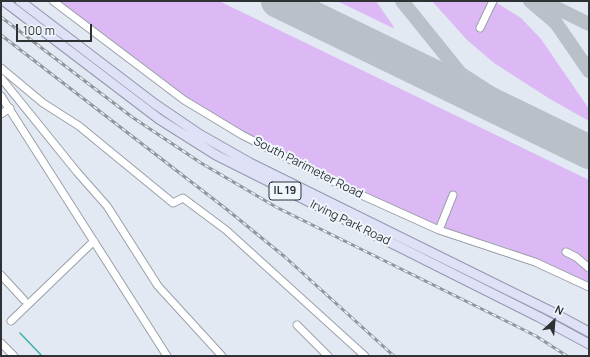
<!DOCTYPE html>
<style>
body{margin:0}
#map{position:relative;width:590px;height:357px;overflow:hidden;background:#e2e9f2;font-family:Manrope,sans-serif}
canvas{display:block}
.frame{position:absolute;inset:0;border:2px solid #2f3235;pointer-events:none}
.north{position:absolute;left:534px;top:301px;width:40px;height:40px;-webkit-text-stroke:3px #f0f6fd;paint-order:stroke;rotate:26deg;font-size:11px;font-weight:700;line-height:16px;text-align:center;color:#2f3235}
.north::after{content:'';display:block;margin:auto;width:14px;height:18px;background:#2f3235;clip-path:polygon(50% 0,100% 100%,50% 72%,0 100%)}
.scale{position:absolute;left:16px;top:24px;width:76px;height:18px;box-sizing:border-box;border:2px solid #2f3235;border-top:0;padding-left:5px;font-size:12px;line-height:14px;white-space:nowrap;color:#2f3235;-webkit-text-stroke:3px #f0f6fd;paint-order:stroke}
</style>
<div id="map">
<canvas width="590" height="357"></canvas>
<div class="frame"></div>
<div class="north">N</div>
<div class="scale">100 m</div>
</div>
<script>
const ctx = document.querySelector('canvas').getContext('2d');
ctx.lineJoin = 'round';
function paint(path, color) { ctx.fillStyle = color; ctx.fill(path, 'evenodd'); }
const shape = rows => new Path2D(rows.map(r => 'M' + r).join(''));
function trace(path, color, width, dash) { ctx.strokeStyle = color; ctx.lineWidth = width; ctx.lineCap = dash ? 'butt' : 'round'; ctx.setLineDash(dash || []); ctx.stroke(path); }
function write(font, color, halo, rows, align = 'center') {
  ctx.font = font + ' Manrope,sans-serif'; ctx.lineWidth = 4; ctx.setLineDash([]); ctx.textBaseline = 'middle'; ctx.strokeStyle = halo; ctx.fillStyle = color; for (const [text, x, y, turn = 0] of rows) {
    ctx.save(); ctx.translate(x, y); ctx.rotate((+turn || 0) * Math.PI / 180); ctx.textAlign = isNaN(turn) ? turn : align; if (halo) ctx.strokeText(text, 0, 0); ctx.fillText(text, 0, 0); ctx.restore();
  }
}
const green = shape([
 [9,1,14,1,106,71,104,74],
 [57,1,219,1,589,180,589,283,508,248,435,225,346,185,237,129,193,103],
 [337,1,376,1,394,27,393,28],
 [432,1,494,1,521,18,541,39,589,109,589,121,550,99,494,63,467,40],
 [462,271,554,317,589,337,589,340,460,274]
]);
const stream = shape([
 [20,333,42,356]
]);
const taxiway = shape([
 [290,1,300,12],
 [402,1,460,73,534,121,589,152],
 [530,1,556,23,589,71],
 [542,1,589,24]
]);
const runway = shape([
 [278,1,589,152]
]);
const minor = shape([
 [53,1,184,100,242,135,348,189,439,230,535,262,589,287],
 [480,28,493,1],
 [1,68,43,103,79,126,173,203,183,198,226,230,365,356],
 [1,78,77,172,107,206,158,286,222,356],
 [1,96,167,356],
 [1,114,10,108],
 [439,230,453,195],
 [566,252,576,257,589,268],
 [1,275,24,300],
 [11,321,94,241],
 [297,325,328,356],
 [1,343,14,356]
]);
const major = shape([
 [4,1,159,119,216,155,539,317,589,344],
 [20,1,155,104,199,134,250,163,552,312,589,332]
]);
const rail = shape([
 [1,17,132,117,201,163,242,187,276,207,506,321,536,336,567,356],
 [1,35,225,208,285,257,394,356]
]);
const shields = [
 [285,191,32]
];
const shieldNames = [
 ["IL 19",285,191]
];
const streetNames = [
 ["South Parimeter Road",308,168,27],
 ["Irving Park Road",350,223,26]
];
paint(green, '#dcb8f5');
trace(stream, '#3db0ae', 1.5);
trace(taxiway, '#b9c0c7', 14);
trace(runway, '#b9c0c7', 34);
trace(minor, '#99a0a8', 9);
trace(major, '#9497af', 11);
trace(minor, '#fff', 7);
trace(major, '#dfe1f7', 9);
trace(rail, '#90969c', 3);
trace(rail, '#f0f6fd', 1.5, [4.5]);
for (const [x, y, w] of shields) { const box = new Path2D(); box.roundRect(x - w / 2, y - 9, w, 18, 3); ctx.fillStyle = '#f0f6fd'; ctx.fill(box); trace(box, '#2f3235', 1); }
write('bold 11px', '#2f3235', null, shieldNames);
write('12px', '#2f3235', '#f0f6fd', streetNames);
</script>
